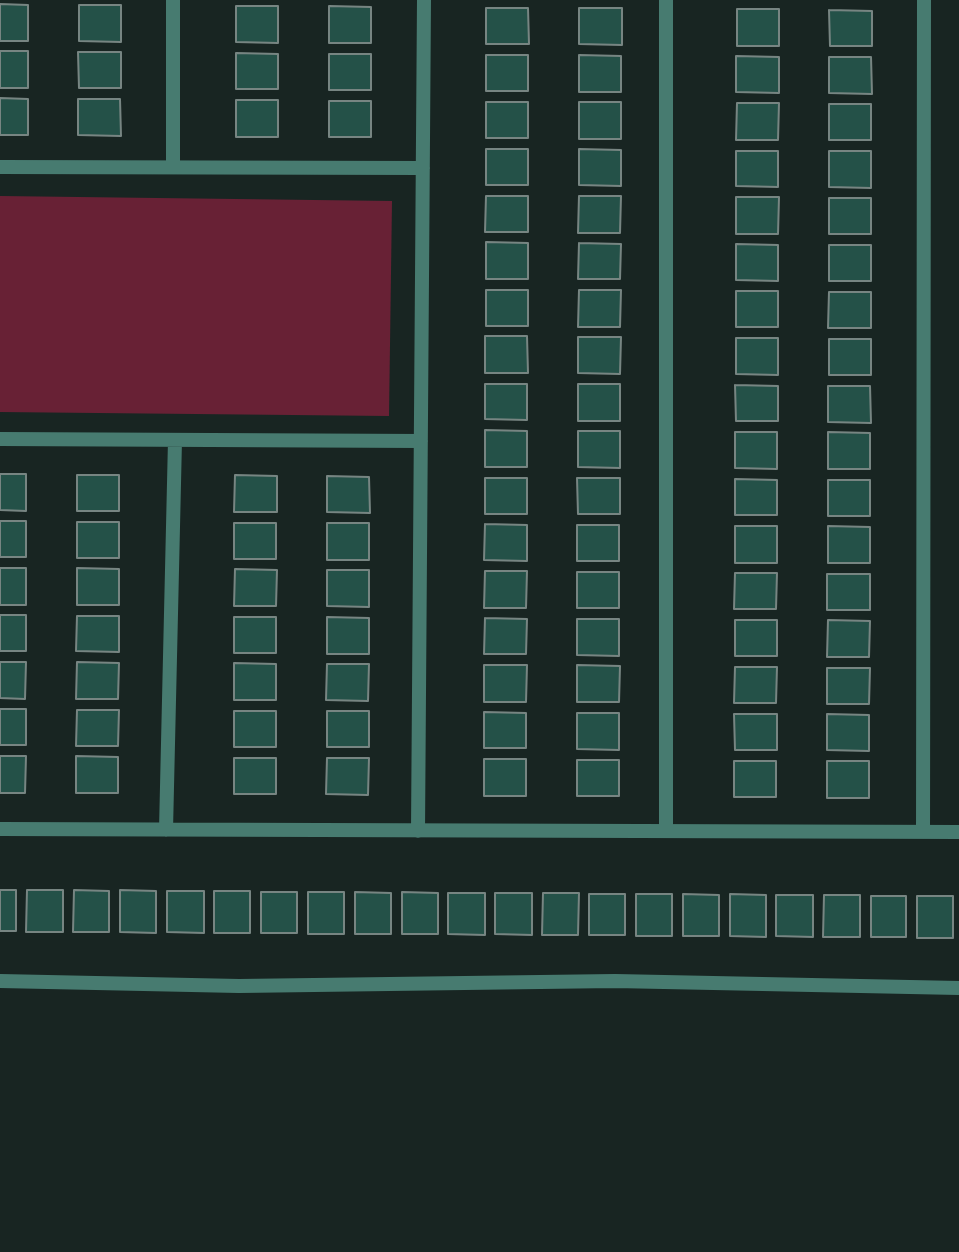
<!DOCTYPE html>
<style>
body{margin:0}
canvas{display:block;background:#182522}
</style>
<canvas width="959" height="1252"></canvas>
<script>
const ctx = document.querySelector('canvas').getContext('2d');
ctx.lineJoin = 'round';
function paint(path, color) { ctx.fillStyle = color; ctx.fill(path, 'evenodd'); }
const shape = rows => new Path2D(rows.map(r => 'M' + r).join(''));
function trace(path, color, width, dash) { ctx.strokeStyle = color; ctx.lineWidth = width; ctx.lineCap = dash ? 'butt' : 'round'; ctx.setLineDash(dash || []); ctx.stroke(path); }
const green = shape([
 [0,196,392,201,389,416,0,412]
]);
const building = shape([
 [0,4,28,5,28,41,0,41,0,4],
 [79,5,121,5,121,42,79,41,79,5],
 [236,6,278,6,278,43,236,42,236,6],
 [329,6,371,7,371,43,329,43,329,6],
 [486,8,528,8,529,44,486,44,486,8],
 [579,8,622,8,622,45,579,44,579,8],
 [737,9,779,9,779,46,737,46,737,9],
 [829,10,872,11,872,46,830,46,829,10],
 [0,51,28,51,28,88,0,88,0,51],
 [78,52,121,52,121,88,79,88,78,52],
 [236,53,278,54,278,89,236,89,236,53],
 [329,54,371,54,371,90,329,90,329,54],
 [486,55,528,55,528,91,486,91,486,55],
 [579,55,621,56,621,92,579,92,579,55],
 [736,56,779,57,779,93,736,92,736,56],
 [829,57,871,57,872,94,829,93,829,57],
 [0,98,28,99,28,135,0,135,0,98],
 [78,99,120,99,121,136,78,135,78,99],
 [236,100,278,100,278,137,236,137,236,100],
 [329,101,371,101,371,137,329,137,329,101],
 [486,102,528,102,528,138,486,138,486,102],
 [579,102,621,102,621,139,579,139,579,102],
 [737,103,779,103,778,140,736,140,737,103],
 [829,104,871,104,871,140,829,140,829,104],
 [486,149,528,149,528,185,486,185,486,149],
 [579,149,621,150,621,186,579,185,579,149],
 [736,151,778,151,778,187,736,186,736,151],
 [829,151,871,151,871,188,829,187,829,151],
 [486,196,528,196,528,232,485,232,486,196],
 [579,196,621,196,620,233,578,233,579,196],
 [736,197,779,197,778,234,736,234,736,197],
 [829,198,871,198,871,234,829,234,829,198],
 [486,242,528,243,528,279,486,279,486,242],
 [579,243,621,244,620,279,578,279,579,243],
 [736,244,778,245,778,281,736,280,736,244],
 [829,245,871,245,871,281,829,281,829,245],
 [486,290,528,290,528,326,486,326,486,290],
 [579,290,621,290,620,327,578,327,579,290],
 [736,291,778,291,778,327,736,327,736,291],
 [829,292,871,292,871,328,828,328,829,292],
 [485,336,527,336,528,373,485,373,485,336],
 [578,337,621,337,620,374,578,373,578,337],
 [736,338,778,338,778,375,736,374,736,338],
 [829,339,871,339,871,375,829,375,829,339],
 [485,384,527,384,527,420,485,419,485,384],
 [578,384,620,384,620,421,578,421,578,384],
 [735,385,778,386,778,421,736,421,735,385],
 [828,386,870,386,871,423,828,422,828,386],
 [485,430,527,431,527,467,485,467,485,430],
 [578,431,620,431,620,468,578,467,578,431],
 [735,432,777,432,777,469,735,468,735,432],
 [828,432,870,433,870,469,828,469,828,432],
 [0,474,26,474,26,511,0,510,0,474],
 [77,475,119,475,119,511,77,511,77,475],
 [235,475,277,476,277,512,234,512,235,475],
 [327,476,369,477,370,513,327,512,327,476],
 [485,478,527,478,527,514,485,514,485,478],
 [577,478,620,478,620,514,578,514,577,478],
 [735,479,777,480,777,515,735,515,735,479],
 [828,480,870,480,870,516,828,516,828,480],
 [0,521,26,521,26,557,0,557,0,521],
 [77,522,119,522,119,558,77,558,77,522],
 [234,523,276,523,276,559,234,559,234,523],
 [327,523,369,523,369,560,327,560,327,523],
 [485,524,527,525,527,561,484,560,485,524],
 [577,525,619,525,619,561,577,561,577,525],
 [735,526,777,526,777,563,735,563,735,526],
 [828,526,870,527,870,563,828,563,828,526],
 [0,568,26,568,26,605,0,605,0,568],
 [77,568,119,569,119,605,77,605,77,568],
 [235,569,277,570,276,606,234,606,235,569],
 [327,570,369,570,369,607,327,606,327,570],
 [485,571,527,571,526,608,484,608,485,571],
 [577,572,619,572,619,608,577,608,577,572],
 [735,573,777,573,776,609,734,609,735,573],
 [827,574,870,574,870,610,827,610,827,574],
 [0,615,26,615,26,651,0,651,0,615],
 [77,616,119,616,119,652,76,651,77,616],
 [234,617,276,617,276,653,234,653,234,617],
 [327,617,369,618,369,654,327,654,327,617],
 [485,618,527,619,526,654,484,654,485,618],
 [577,619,619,619,619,656,577,655,577,619],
 [735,620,777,620,777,656,735,656,735,620],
 [828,620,870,621,869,657,827,657,828,620],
 [0,662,26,662,25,699,0,698,0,662],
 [77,662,119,663,118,699,76,699,77,662],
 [234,663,276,664,276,700,234,700,234,663],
 [327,664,369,664,368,701,326,700,327,664],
 [484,665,527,665,526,702,484,702,484,665],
 [577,665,620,666,619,702,577,702,577,665],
 [735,667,777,667,776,703,734,703,735,667],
 [827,668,870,668,869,704,827,704,827,668],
 [0,709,26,709,26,745,0,745,0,709],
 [77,710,119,710,118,746,76,746,77,710],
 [234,711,276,711,276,747,234,747,234,711],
 [327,711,369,711,369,747,327,747,327,711],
 [484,712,526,713,526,748,484,748,484,712],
 [577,713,619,713,619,750,577,749,577,713],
 [734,714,777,714,777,750,735,750,734,714],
 [827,714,869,715,869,751,827,750,827,714],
 [0,756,26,756,25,793,0,793,0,756],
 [76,756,118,757,118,793,76,793,76,756],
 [234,758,276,758,276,794,234,794,234,758],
 [327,758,369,758,368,795,326,794,327,758],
 [484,759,526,759,526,796,484,796,484,759],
 [577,760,619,760,619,796,577,796,577,760],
 [734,761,776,761,776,797,734,797,734,761],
 [827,761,869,761,869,798,827,798,827,761],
 [0,890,16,890,16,931,0,931,0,890],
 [27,890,63,890,63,932,26,932,27,890],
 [74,890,109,891,109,932,73,932,74,890],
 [120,890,156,891,156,933,120,932,120,890],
 [167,891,204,891,204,933,167,932,167,891],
 [214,891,250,891,250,933,214,933,214,891],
 [261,892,297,892,297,933,261,933,261,892],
 [308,892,344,892,344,934,308,934,308,892],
 [355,892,391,893,391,934,355,934,355,892],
 [402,892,438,893,438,934,402,934,402,892],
 [448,893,485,893,485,935,448,934,448,893],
 [495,893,532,893,532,935,495,934,495,893],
 [543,893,579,893,578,935,542,935,543,893],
 [589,894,625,894,625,935,589,935,589,894],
 [636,894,672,894,672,936,636,936,636,894],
 [683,894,719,895,719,936,683,936,683,894],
 [730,894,766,895,766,937,730,936,730,894],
 [776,895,813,895,813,937,776,936,776,895],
 [824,895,860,895,860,937,823,937,824,895],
 [871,896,906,896,906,937,871,937,871,896],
 [917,896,953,896,953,938,917,938,917,896]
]);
const street = shape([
 [173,0,173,167],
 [666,0,666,831],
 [0,167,423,168],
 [0,439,421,441],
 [0,829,959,832],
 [166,830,175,440],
 [418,831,424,0],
 [923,832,924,0],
 [0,981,239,986,615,981,959,988]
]);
paint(green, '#682135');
paint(building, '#245148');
trace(building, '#778582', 2);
trace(street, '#477b70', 14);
</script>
